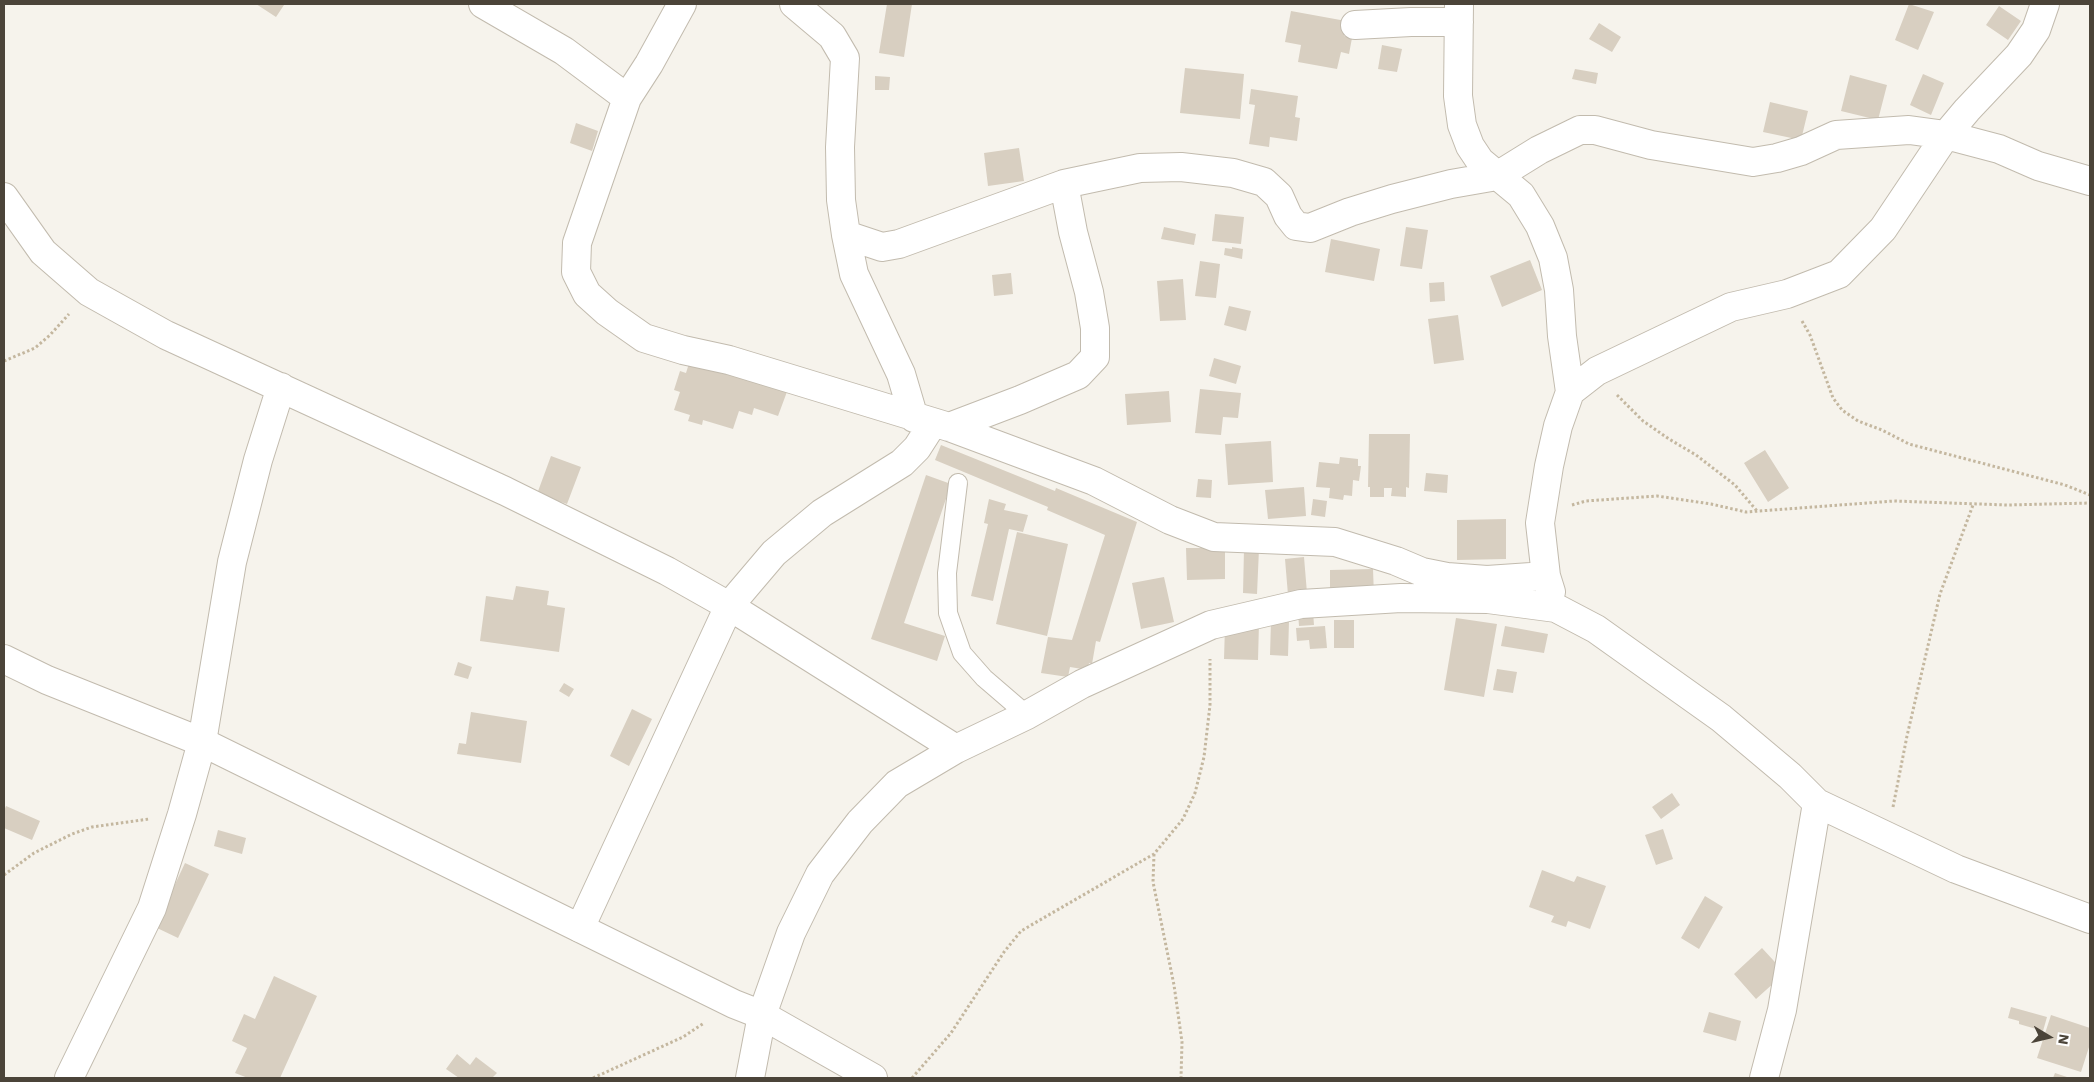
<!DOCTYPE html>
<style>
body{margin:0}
#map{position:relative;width:2094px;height:1082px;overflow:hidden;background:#f6f3ec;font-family:"Work Sans",sans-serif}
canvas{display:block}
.frame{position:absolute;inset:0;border:5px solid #4b4439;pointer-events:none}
.north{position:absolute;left:2024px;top:1012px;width:50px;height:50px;-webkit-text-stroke:4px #fff;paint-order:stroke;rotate:99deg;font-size:14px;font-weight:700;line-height:20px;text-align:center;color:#4b4439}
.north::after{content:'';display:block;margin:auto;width:18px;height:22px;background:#4b4439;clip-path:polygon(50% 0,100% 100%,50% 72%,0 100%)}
</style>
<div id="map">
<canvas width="2094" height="1082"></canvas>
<div class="frame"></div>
<div class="north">N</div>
</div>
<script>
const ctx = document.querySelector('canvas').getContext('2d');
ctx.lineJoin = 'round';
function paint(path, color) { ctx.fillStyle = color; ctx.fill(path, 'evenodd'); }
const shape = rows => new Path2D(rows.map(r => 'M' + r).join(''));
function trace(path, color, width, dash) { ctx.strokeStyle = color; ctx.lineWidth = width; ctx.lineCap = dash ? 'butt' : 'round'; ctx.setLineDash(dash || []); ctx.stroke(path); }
const building = shape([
 [256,4,283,4,284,5,276,17],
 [887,4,912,4,904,57,879,53],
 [1909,4,1934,12,1918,50,1895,40],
 [1999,6,2021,21,2008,40,1986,25],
 [1291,11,1346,21,1344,36,1352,38,1349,54,1341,52,1337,69,1298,62,1301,45,1285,42],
 [1599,23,1621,37,1612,52,1589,39],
 [1382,45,1402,49,1397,72,1378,69],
 [1185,68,1244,74,1240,119,1180,113],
 [1575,69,1598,73,1596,84,1572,79],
 [1923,74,1944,83,1931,115,1910,105],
 [1850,75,1887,85,1878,120,1841,111],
 [875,76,890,77,889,90,875,90],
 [1251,89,1298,96,1295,117,1300,118,1297,141,1270,137,1269,147,1249,144,1255,105,1249,104],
 [1770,102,1808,111,1801,140,1763,132],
 [576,123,598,131,592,151,570,143],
 [1019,148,1024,181,988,186,984,153],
 [1215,214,1244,217,1241,244,1212,241],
 [1164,227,1196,234,1194,245,1161,239],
 [1406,227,1428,230,1422,269,1400,266],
 [1331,239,1380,249,1374,281,1325,272],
 [1232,247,1243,249,1242,259,1224,255,1225,248,1232,249],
 [1530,260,1542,290,1502,307,1490,276],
 [1200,261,1220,264,1216,298,1195,296],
 [1011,273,1013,294,994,296,992,275],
 [1183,279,1186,320,1160,321,1157,281],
 [1444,282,1445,301,1430,302,1429,283],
 [1229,306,1251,311,1246,331,1224,325],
 [1458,315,1464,360,1434,364,1428,319],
 [691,357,788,389,778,416,754,408,752,415,739,411,733,429,703,420,702,425,688,421,690,415,674,410,680,392,674,390,680,371,686,373],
 [1214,358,1241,366,1236,384,1209,376],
 [1200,389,1241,393,1238,418,1223,417,1221,435,1195,433],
 [1169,391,1171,422,1127,425,1125,394],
 [1369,434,1410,434,1409,488,1406,487,1406,497,1391,496,1392,488,1384,488,1384,497,1370,497,1370,487,1368,487],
 [1271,441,1273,482,1228,485,1225,444],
 [941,445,1055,491,1056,488,1137,522,1100,642,1096,641,1092,664,1089,663,1088,670,1070,667,1068,677,1041,673,1048,637,1072,640,1105,535,1047,510,1048,507,935,460],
 [1765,450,1789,488,1768,502,1744,463],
 [551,456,581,467,567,504,537,494],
 [1340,457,1358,459,1358,466,1361,466,1359,481,1353,480,1352,496,1344,495,1343,500,1329,498,1330,488,1316,487,1319,462,1339,464],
 [1426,473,1448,475,1447,493,1424,491],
 [926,475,951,484,904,623,945,636,937,661,871,639],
 [1198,479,1212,480,1211,498,1196,497],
 [1304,487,1306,516,1268,519,1265,490],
 [989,499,1006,504,1004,510,1028,515,1023,532,1009,529,993,601,971,596,988,524,984,523],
 [1313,499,1327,501,1325,517,1311,515],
 [1506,519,1506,559,1457,560,1457,520],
 [1017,532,1068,544,1047,636,996,624],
 [1186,548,1225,548,1225,579,1187,580],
 [1244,549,1259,549,1257,594,1243,593],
 [1304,557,1307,593,1288,595,1285,559],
 [1373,569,1374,596,1330,596,1330,570],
 [1164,577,1174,622,1141,629,1132,583],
 [516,586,549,591,547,605,565,608,559,652,480,641,486,596,513,600],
 [1313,612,1314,625,1299,626,1298,613],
 [1456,618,1497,624,1484,697,1444,690],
 [1334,620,1354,620,1354,648,1334,648],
 [1271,621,1289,621,1288,656,1270,655],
 [1259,623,1258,660,1224,659,1225,626],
 [1325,626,1327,648,1310,649,1309,640,1297,641,1296,628],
 [1505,626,1548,634,1544,653,1501,646],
 [458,662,472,667,468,679,454,675],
 [1497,669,1517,672,1513,693,1493,690],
 [564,683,574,689,569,697,559,691],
 [632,709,652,719,629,766,610,756],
 [471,712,527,721,521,763,457,754,459,743,466,744],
 [1672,793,1680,805,1661,819,1652,807],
 [6,806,40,821,32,840,4,828,4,811],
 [1663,829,1673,859,1656,865,1645,835],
 [218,830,246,838,242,854,214,846],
 [185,863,209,874,178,938,155,927],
 [1542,870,1574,882,1577,876,1606,886,1590,929,1568,921,1566,927,1551,922,1554,916,1529,907],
 [1705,896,1723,907,1699,949,1681,938],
 [1762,948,1785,973,1756,999,1734,974],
 [274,976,317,996,280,1078,248,1078,235,1073,247,1048,232,1041,244,1014,255,1019],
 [2011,1007,2047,1017,2043,1031,2019,1024,2019,1021,2008,1018],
 [1709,1012,1741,1021,1736,1041,1703,1032],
 [2051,1015,2090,1028,2090,1044,2081,1072,2037,1058],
 [457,1054,470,1065,476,1057,497,1073,492,1078,459,1078,446,1069],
 [2055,1073,2070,1078,2053,1078]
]);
const path = shape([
 [1802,321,1810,335,1833,398,1842,410,1858,421,1882,430,1909,444,2065,485,2090,495],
 [4,361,35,348,50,335,69,314],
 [1617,395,1643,421,1669,439,1696,455,1735,485,1757,511],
 [1572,505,1586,501,1657,496,1711,504,1746,512,1894,501,2007,505,2090,503],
 [1893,807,1907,736,1940,594,1973,505],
 [1154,854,1153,882,1174,985,1182,1042,1181,1078],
 [4,875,34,853,72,834,92,827,149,819],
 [593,1078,683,1037,704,1023],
 [912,1078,951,1033,1004,952,1021,931,1154,854,1183,819,1195,793,1204,757,1210,705,1210,659]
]);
const service = shape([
 [958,483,947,573,948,613,962,653,984,678,1027,715]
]);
const minor = shape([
 [483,4,564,51,627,98],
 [682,4,649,64,627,98,577,243,576,272,587,294,607,312,644,338,683,350,729,360,949,427,1094,481,1170,520,1214,537,1335,542,1396,561,1422,572,1447,577,1487,580,1546,576],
 [794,4,832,36,845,58,840,147,841,200,846,235,854,274,901,374,914,418],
 [1459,4,1458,96,1462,125,1470,146,1480,161,1521,195,1540,226,1553,258,1559,290,1562,336,1570,392],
 [1355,25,1411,22,1459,22],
 [4,197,43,252,89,292,166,335,505,491,667,571,729,606,956,749],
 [846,235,882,247,899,244,1064,184,1140,168,1181,167,1233,173,1264,182,1279,196,1288,216,1296,226,1310,228,1350,212,1392,199,1451,184,1497,176,1539,150,1580,130,1595,130,1651,145,1753,162,1777,158,1801,151,1836,135,1909,130,1946,135,1999,149,2038,166,2090,181],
 [949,427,1020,400,1078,375,1095,357,1095,328,1089,292,1073,232,1064,184],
 [1551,592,1546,576,1540,523,1549,466,1558,426,1570,392,1597,371,1731,307,1787,294,1839,274,1883,229,1946,135,1967,110,2019,55,2036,30,2045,4],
 [580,928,729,606,774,553,822,513,902,463,917,448,933,423],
 [69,1078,152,908,182,814,202,742,232,562,258,460,281,387],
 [750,1078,762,1015,791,933,820,874,860,822,897,784,956,749,1027,715,1082,684,1211,625,1301,604,1401,598,1488,599,1556,608,1596,629,1721,718,1790,776,1817,803,1956,869,2090,919],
 [1764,1078,1782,1010,1817,803]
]);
const tertiary = shape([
 [4,659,47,680,202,742,734,1004,762,1015,873,1078]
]);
paint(building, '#d8cfc1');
trace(service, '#c2bbae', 20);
trace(minor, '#c2bbae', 30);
trace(tertiary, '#c2bbae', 30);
trace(path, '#c4b79f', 3, [2.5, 2.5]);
trace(service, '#fff', 18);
trace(minor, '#fff', 28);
trace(tertiary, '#fff', 28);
</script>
